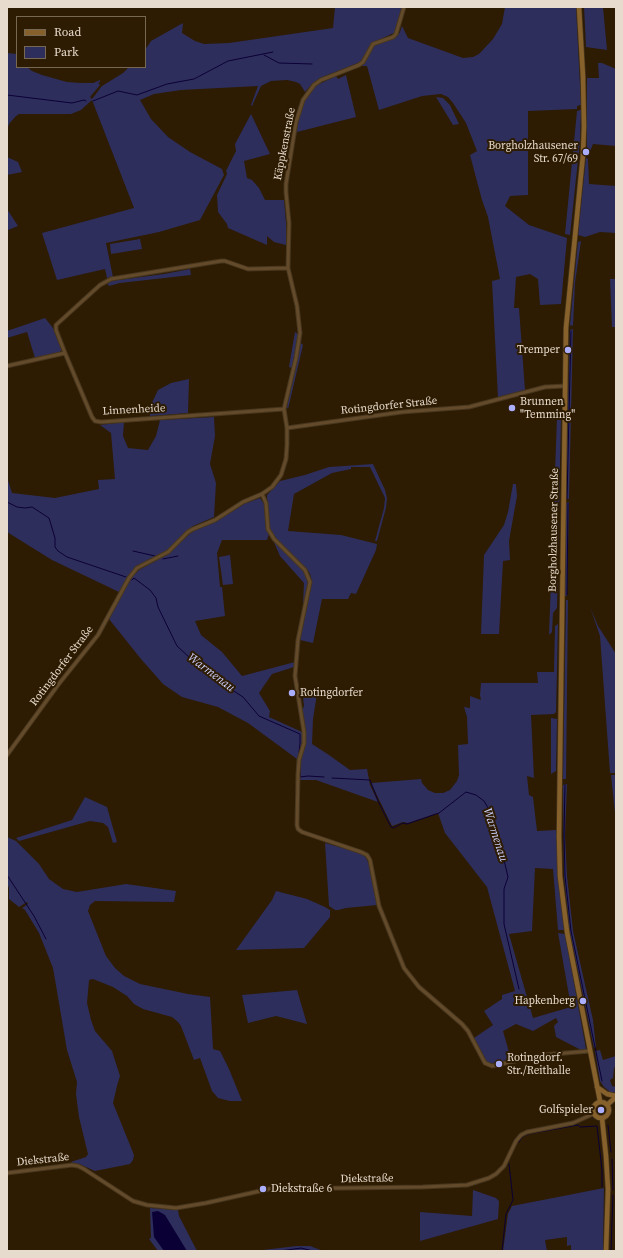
<!DOCTYPE html>
<meta charset="utf-8">
<style>
body{margin:0}
#map{position:relative;width:623px;height:1258px;overflow:hidden;background:#2d1b02;font-family:"Source Serif 4",serif}
canvas{display:block}
.frame{position:absolute;inset:0;border:8px solid #e7dbcd;pointer-events:none}
.legend{position:absolute;left:16px;top:16px;width:130px;height:52px;box-sizing:border-box;background:#2d1b02;border:1px solid #776853;margin:0;padding:5px 7px;list-style:none;font-size:12px;color:#e7dbcd}
.legend li{display:flex;align-items:center;gap:8px;height:20px}
.legend b{width:20px;border:1px solid #776853}
</style>
<div id="map">
<canvas width="623" height="1258"></canvas>
<div class="frame"></div>
<ul class="legend">
<li><b style="height:5px;background:#87612c"></b>Road</li>
<li><b style="height:11px;background:#2e2e5c"></b>Park</li>
</ul>
</div>
<script>
const ctx = document.querySelector('canvas').getContext('2d');
ctx.lineJoin = 'round';
function paint(path, color) { ctx.fillStyle = color; ctx.fill(path, 'evenodd'); }
const shape = rows => new Path2D(rows.map(r => 'M' + r).join(''));
function trace(path, color, width, dash) { ctx.strokeStyle = color; ctx.lineWidth = width; ctx.lineCap = dash ? 'butt' : 'round'; ctx.setLineDash(dash || []); ctx.stroke(path); }
function write(font, color, halo, rows, align = 'center') {
  ctx.font = font + ' "Source Serif 4",serif'; ctx.lineWidth = 4; ctx.setLineDash([]); ctx.textBaseline = 'middle'; ctx.strokeStyle = halo; ctx.fillStyle = color; for (const [text, x, y, turn = 0] of rows) {
    ctx.save(); ctx.translate(x, y); ctx.rotate((+turn || 0) * Math.PI / 180); ctx.textAlign = isNaN(turn) ? turn : align; if (halo) ctx.strokeText(text, 0, 0); ctx.fillText(text, 0, 0); ctx.restore();
  }
}
const green = shape([
 [335,7,402,7,396,32,372,43,361,61,358,63,320,78,313,83,305,92,300,84,296,82,287,80,271,81,261,86,252,106,251,105,258,86,181,90,154,94,140,100,151,119,168,137,190,152,222,169,224,175,200,220,159,232,106,243,113,277,107,278,105,269,57,280,42,233,134,208,92,100,81,110,71,114,19,114,16,116,9,124,7,131,7,53,17,54,17,67,27,67,32,71,42,75,67,82,81,83,93,83,100,80,100,82,98,83,100,85,90,97,92,99,102,86,123,73,129,67,145,67,145,50,151,41,183,23,182,33,195,41,204,44,229,43,333,28],
 [505,7,576,7,581,105,577,106,577,109,528,111,528,195,510,196,505,206,529,225,567,238,561,304,540,305,538,279,530,274,516,277,514,308,519,308,525,390,498,398,492,281,500,279,488,217,482,200,470,155,477,151,466,123,453,103,448,97,441,94,422,96,379,110,367,66,361,66,373,45,377,42,397,36,400,32,402,26,408,38,463,58,473,57,479,54,493,39,502,24],
 [584,7,603,7,607,50,586,47],
 [598,63,602,63,616,69,616,146,593,144,589,154,587,153,587,78,599,78],
 [346,75,356,117,297,132,296,131,298,122,304,100,315,86,336,76,338,79],
 [436,97,443,98,450,105,459,124,453,125],
 [581,110,580,141,570,235,565,234,577,111],
 [251,114,270,154,244,161,247,178,252,180,259,188,265,200,284,200,286,223,286,245,274,242,267,236,267,245,228,228,227,224,218,212,217,195,227,174,226,171,236,151,235,144],
 [7,157,18,162,22,172,7,175],
 [586,158,588,159,589,184,616,186,616,233,600,232,585,237,578,235],
 [7,209,18,226,8,230,7,229],
 [140,239,142,249,111,254,110,244],
 [581,241,575,283,573,326,570,325,574,282,578,242],
 [190,269,191,275,120,283,109,286,107,283,111,281,164,274],
 [610,279,616,279,616,327,612,327],
 [45,318,53,328,62,349,60,352,35,358,27,332,7,338,7,331],
 [573,329,569,499,566,499,570,330],
 [295,332,298,334,292,368,289,367],
 [300,342,303,345,288,409,287,407],
 [189,379,188,413,150,416,150,407,158,390,171,383],
 [214,417,215,436,210,464,216,483,214,517,193,526,166,551,135,567,119,592,52,560,7,532,7,477,12,493,55,498,99,489,98,480,115,479,111,433,100,425,124,422,123,436,128,448,148,450,156,436,160,420],
 [557,417,561,418,557,608,553,613,552,632,549,635],
 [373,464,385,490,387,498,386,508,377,541,375,541,384,508,385,498,370,467,351,467,351,469,332,473,294,494,288,531,341,535,377,544,376,550,356,594,351,593,348,599,322,599,313,643,300,640,312,582,310,574,307,569,275,538,269,528,267,495,280,481,305,475,329,467],
 [513,484,516,484,517,496,509,541,510,560,503,561,499,634,481,634,484,555,504,525,508,512],
 [260,498,264,504,266,528,269,534,267,540,222,540,217,553,220,587,222,587,225,616,195,621,201,635,222,652,242,676,295,662,294,667,272,674,259,693,270,711,269,717,302,732,302,742,297,759,248,723,218,707,182,697,163,684,141,659,109,619,119,599,133,576,139,570,168,554,194,530,216,521,244,504],
 [569,502,567,596,565,596,566,503],
 [273,540,304,571,307,575,308,582,304,603,303,604,304,583,280,556],
 [230,555,233,584,223,585,219,557],
 [566,600,568,600,566,779,563,779],
 [590,607,598,626,616,654,616,773,610,773,600,636],
 [558,624,556,712,554,714,531,715,534,778,527,776,529,795,533,797,537,831,556,830,564,930,558,930,553,869,535,868,532,931,509,934,533,1018,571,1007,558,933,565,934,586,1049,581,1050,581,1048,581,1050,556,1037,554,1026,558,1022,556,1018,533,1031,516,1024,503,1031,511,1059,490,1064,486,1062,480,1054,474,1038,493,1025,484,1011,502,999,502,995,515,991,487,887,445,833,438,813,408,823,403,822,392,826,371,783,421,779,422,783,428,790,435,793,443,793,450,790,457,781,459,775,458,745,468,744,467,717,464,707,470,708,470,696,481,700,480,695,481,683,538,683,537,672,554,672,555,626],
 [317,694,313,719,312,744,329,755,350,770,367,769,370,785,378,802,316,780,300,780,301,761,305,742,302,711,304,706,303,697],
 [551,718,557,719,556,771,551,774],
 [611,775,616,775,616,823],
 [567,784,565,835,567,876,573,931,593,1020,596,1047,594,1048,570,932,564,876,563,785],
 [85,797,107,807,117,842,113,843,108,827,103,823,90,821,19,841,16,838,72,820],
 [7,837,16,841,39,864,49,879,63,889,77,892,126,884,176,891,174,902,95,901,90,905,88,911,106,956,115,968,124,976,140,984,188,994,210,997,213,1049,220,1051,229,1069,242,1101,230,1101,218,1098,212,1091,200,1058,194,1060,181,1026,178,1022,172,1017,143,1009,134,1004,127,996,113,987,93,979,89,980,87,1003,91,1020,95,1031,112,1051,120,1076,117,1086,113,1103,134,1155,133,1160,130,1164,95,1171,79,1164,72,1163,71,1162,86,1157,88,1154,79,1117,76,1094,77,1082,67,1050,53,968,39,933,25,910,22,908,28,904,27,902,19,907,9,899,9,888,7,883],
 [325,843,360,853,365,856,369,864,377,905,346,908,338,910,335,910,329,906],
 [276,891,307,899,325,907,330,910,330,917,304,948,236,950,272,900],
 [297,990,307,1024,276,1016,248,1023,242,995],
 [600,1050,603,1060,616,1056,616,1066,614,1068,613,1078,610,1080,612,1086,616,1087,616,1092,609,1093,609,1091,604,1087,600,1081,595,1051],
 [604,1188,603,1251,571,1251,571,1245,567,1246,567,1237,545,1240,547,1251,503,1251,508,1214,512,1206],
 [473,1190,496,1198,499,1201,498,1219,420,1241,420,1212,472,1216],
 [150,1208,178,1210,179,1216,197,1251,158,1251,149,1239,151,1238],
 [297,1246,310,1246,323,1251,254,1251]
]);
const water = shape([
 [158,1211,165,1215,187,1251,164,1251,154,1237,152,1212]
]);
const stream = shape([
 [264,55,279,63,312,64],
 [7,95,72,103,84,100,86,101],
 [93,101,118,91,137,95,167,84,194,79,228,61,273,52],
 [567,499,571,331],
 [7,502,17,507,25,508,32,507,49,518,55,538,55,547,58,551,67,557,126,577],
 [133,551,155,556],
 [163,559,178,556],
 [132,580,134,578,150,590,156,598,158,607,177,646,190,658,217,680,243,697,259,716,300,734,300,744,299,752],
 [567,595,568,503],
 [300,760,300,777,308,776,324,777],
 [332,778,370,780,378,801,391,827,393,828,403,823,407,824,439,813,466,792,476,795,484,801,491,813,494,835,501,847,508,877,504,889,504,924,519,989],
 [565,785,564,835,565,876,571,931,602,1081],
 [7,875,34,916,46,939],
 [608,1125,611,1152],
 [519,1142,522,1137,528,1134,578,1125,580,1127,597,1126,602,1170,602,1187],
 [612,1159,613,1190],
 [280,1251,301,1248,313,1251],
 [502,1251,506,1214,513,1200,509,1164],
 [611,1251,613,1195]
]);
const street = shape([
 [65,353,56,330,56,325,100,285,111,279,221,261,225,261,248,269,288,268],
 [7,366,65,353,92,417,95,421,101,422,284,409],
 [287,428,402,412,469,407,545,387,565,386],
 [262,494,266,503,268,529,274,539,305,570,310,582,298,640,295,676,304,732,304,743,299,760,298,774,297,825,298,829,302,832,361,852,367,855,370,860,379,906,404,968,419,987,462,1024,468,1031,485,1063,492,1066,542,1055,590,1051],
 [7,755,58,685,98,635,129,578,137,568,168,552,188,532,193,529,215,520,243,502,262,494,272,487,281,475,286,459,287,445,287,428,284,409,296,358,300,333,297,306,288,268,289,223,286,192,286,184,296,122,303,100,314,85,321,80,359,65,363,62,373,44,393,37,396,34,404,7],
 [7,1173,72,1165,78,1166,84,1169,133,1201,147,1205,176,1208,206,1203,269,1189,423,1187,467,1185,489,1178,496,1174,504,1166,516,1141,521,1135,527,1132,573,1123,593,1114]
]);
const secondary = shape([
 [579,7,583,77,584,126,583,155,566,328,559,836,560,876,567,932,600,1101],
 [597,1087,607,1094,616,1096],
 '593 1110a8 8 0 1 1 16 0a8 8 0 1 1-16 0Z',
 [607,1105,616,1097],
 [602,1118,606,1156,608,1189,606,1251]
]);
const markers = [
 [586,152,4,"#abaffb"],
 [568,350,4,"#abaffb"],
 [512,408,4,"#abaffb"],
 [292,693,4,"#abaffb"],
 [583,1001,4,"#abaffb"],
 [499,1064,4,"#abaffb"],
 [601,1110,4,"#abaffb"],
 [263,1189,4,"#abaffb"]
];
const streetNames = [
 ["Käppkenstraße",285,144,-79],
 ["Rotingdorfer Straße",389,406,-6],
 ["Linnenheide",134,410,-3],
 ["Borgholzhausener Straße",554,530,-89],
 ["Rotingdorfer Straße",62,666,-53],
 ["Diekstraße",43,1160,-6],
 ["Diekstraße",367,1179,-1]
];
const poiNames = [
 ["Borgholzhausener",578,146],
 ["Str. 67/69",578,159],
 ["Tremper",560,350],
 ["Brunnen",520,402,"left"],
 ["\"Temming\"",520,415,"left"],
 ["Rotingdorfer",300,693,"left"],
 ["Hapkenberg",575,1001],
 ["Rotingdorf.",507,1058,"left"],
 ["Str./Reithalle",507,1071,"left"],
 ["Golfspieler",593,1110],
 ["Diekstraße 6",271,1189,"left"]
];
const waterNames = [
 ["Warmenau",211,673,37],
 ["Warmenau",495,835,72]
];
paint(green, '#2e2e5c');
paint(water, '#0b0035');
trace(stream, '#0b0035', 1);
trace(street, '#47361e', 5);
trace(secondary, '#47361e', 6);
trace(street, '#624a2a', 3);
trace(secondary, '#87612c', 4.5);
for (const [x, y, r, color] of markers) { const dot = new Path2D(); dot.arc(x, y, r, 0, 2 * Math.PI); ctx.fillStyle = color; ctx.fill(dot); trace(dot, '#2d1b02', 1.5); }
write('11px', '#e7dbcd', '#2d1b02', streetNames);
write('11px', '#e7dbcd', '#2d1b02', poiNames, 'right');
write('italic 12px', '#cdd1fe', '#2d1b02', waterNames);
</script>
